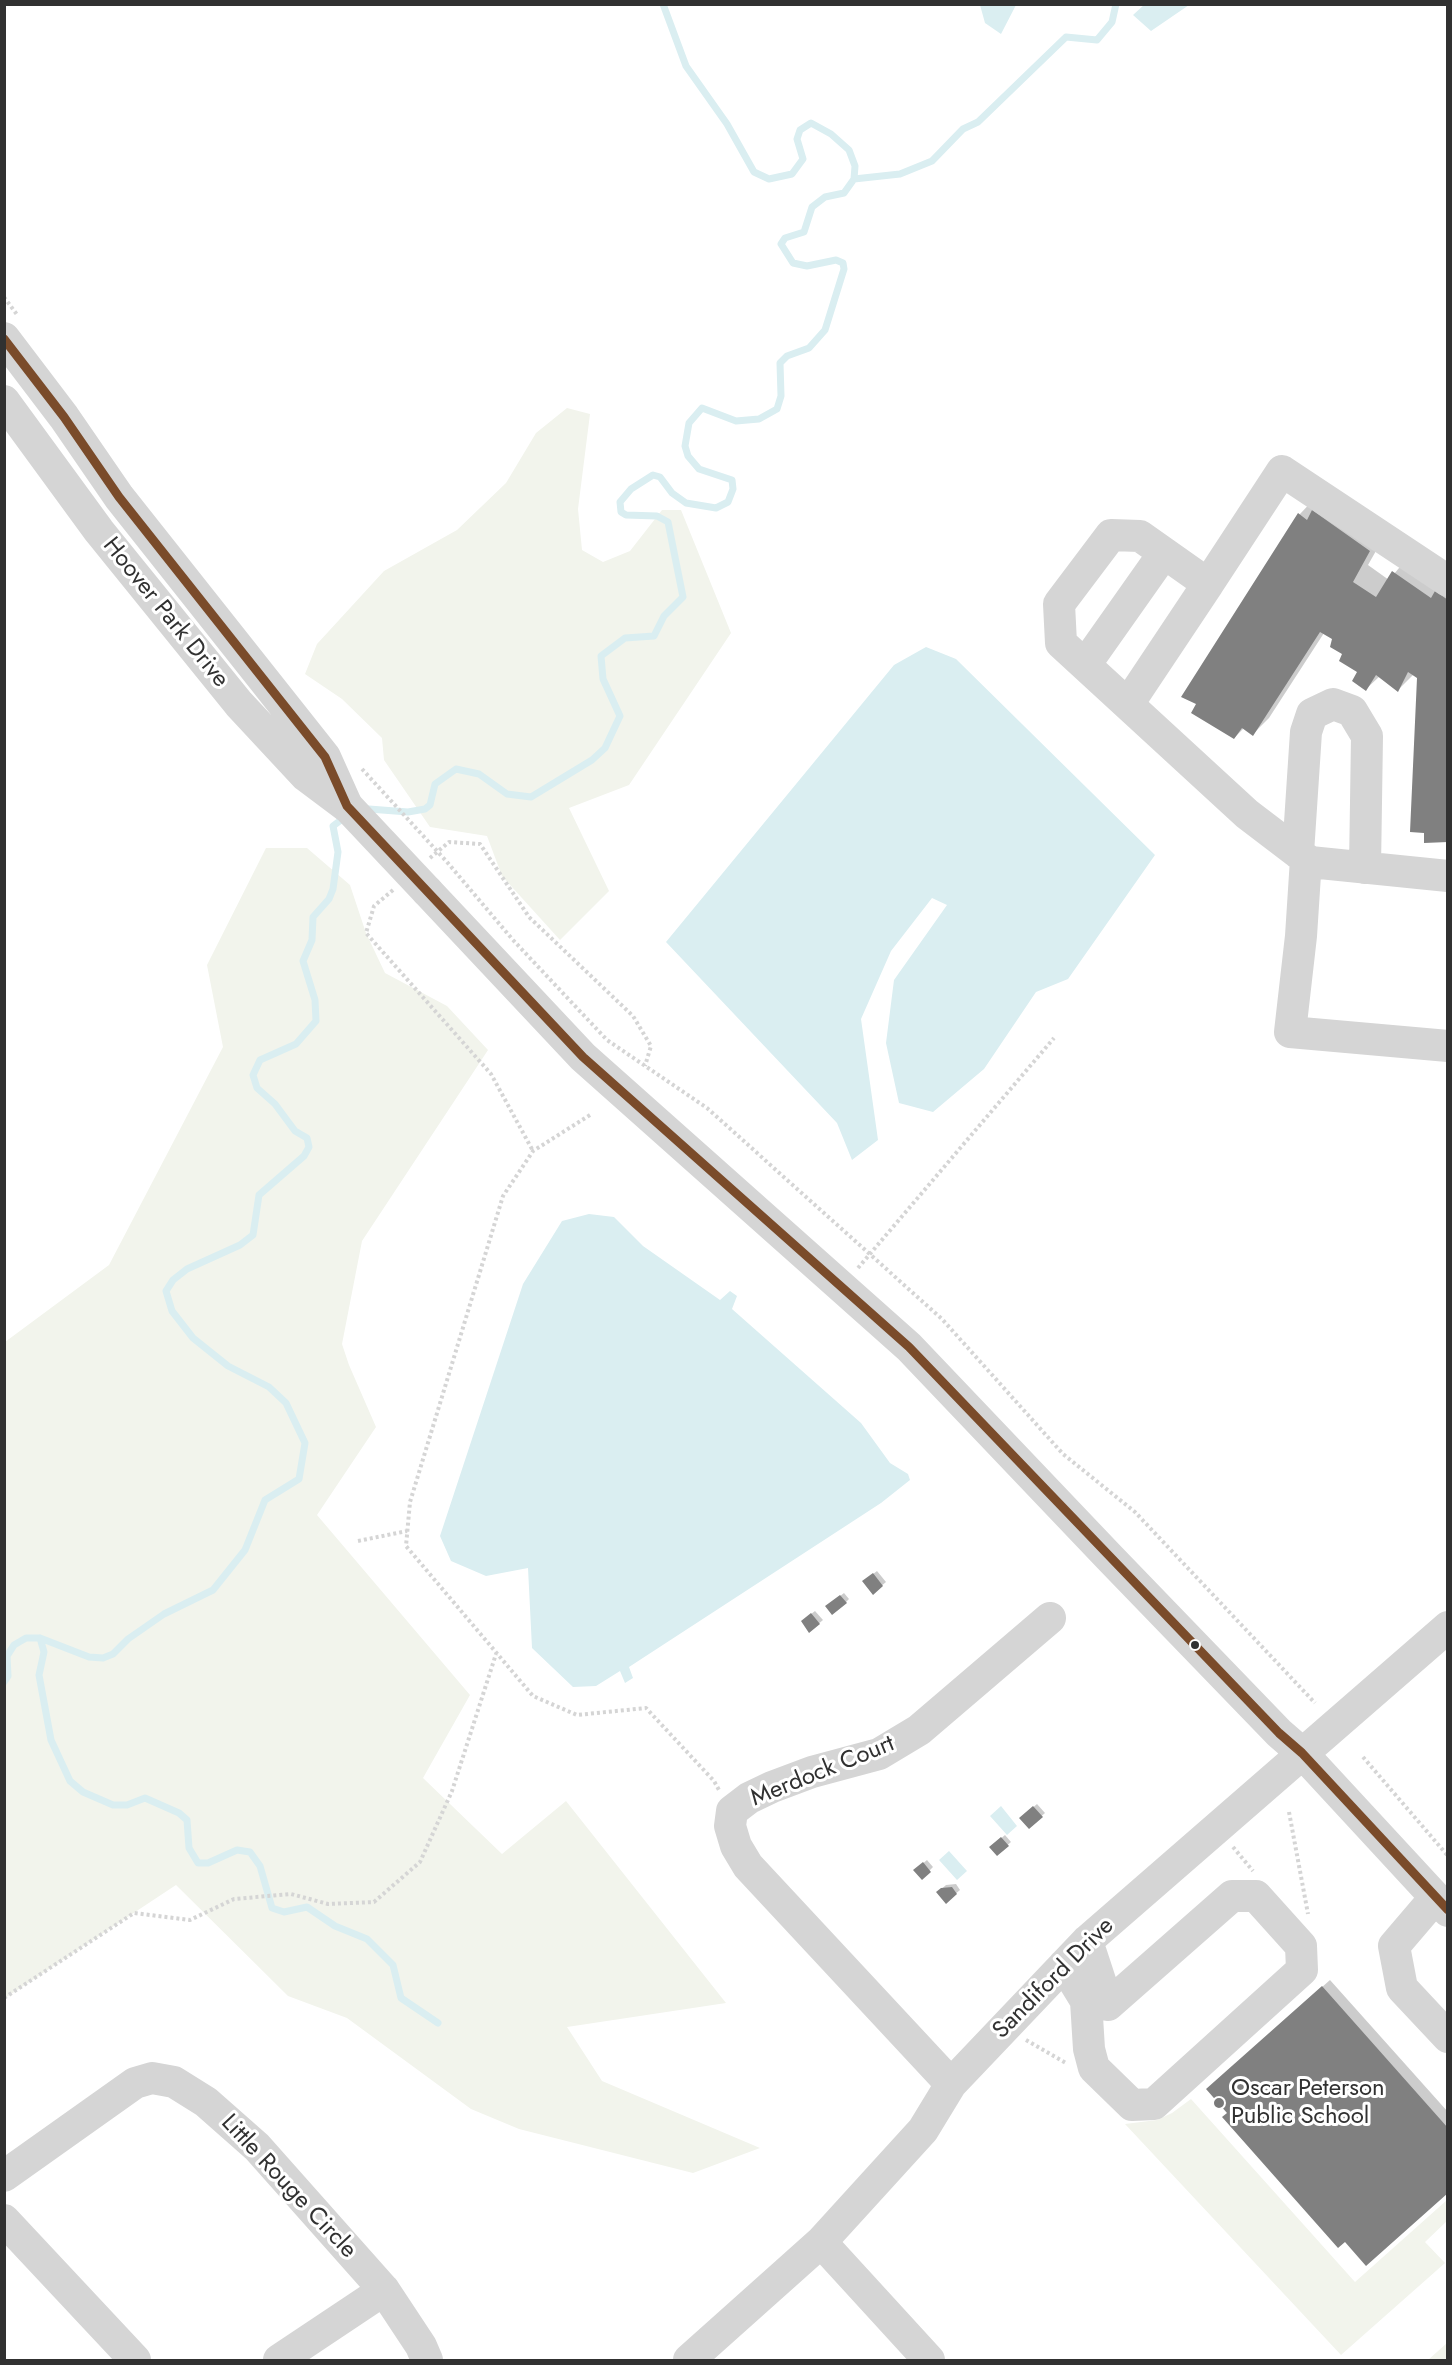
<!DOCTYPE html>
<style>
body{margin:0}
#map{position:relative;width:1452px;height:2365px;overflow:hidden;background:#fff;font-family:Jost,sans-serif}
canvas{display:block}
.frame{position:absolute;inset:0;border:6px solid #313131;pointer-events:none}
</style>
<div id="map">
<canvas width="1452" height="2365"></canvas>
<div class="frame"></div>
</div>
<script>
const ctx = document.querySelector('canvas').getContext('2d');
ctx.lineJoin = 'round';
function paint(path, color) { ctx.fillStyle = color; ctx.fill(path, 'evenodd'); }
const shape = rows => new Path2D(rows.map(r => 'M' + r).join(''));
function trace(path, color, width, dash) { ctx.strokeStyle = color; ctx.lineWidth = width; ctx.lineCap = dash ? 'butt' : 'round'; ctx.setLineDash(dash || []); ctx.stroke(path); }
function write(font, color, halo, rows, align = 'center') {
  ctx.font = font + ' Jost,sans-serif'; ctx.lineWidth = 6; ctx.setLineDash([]); ctx.textBaseline = 'middle'; ctx.strokeStyle = halo; ctx.fillStyle = color; for (const [text, x, y, turn = 0] of rows) {
    ctx.save(); ctx.translate(x, y); ctx.rotate((+turn || 0) * Math.PI / 180); ctx.textAlign = isNaN(turn) ? turn : align; if (halo) ctx.strokeText(text, 0, 0); ctx.fillText(text, 0, 0); ctx.restore();
  }
}
const green = shape([
 [567,408,590,414,578,509,582,550,603,562,630,551,662,510,681,510,731,633,629,785,569,808,609,891,560,940,502,876,487,836,430,827,384,760,382,738,342,699,305,674,317,644,384,571,457,530,506,483,536,433],
 [266,848,307,848,350,885,366,933,385,973,447,1006,488,1050,362,1241,342,1344,349,1365,376,1427,317,1515,470,1695,423,1778,502,1854,566,1801,726,2003,567,2027,602,2081,760,2148,693,2173,519,2129,471,2109,347,2018,288,1996,176,1885,5,1998,5,1342,109,1265,223,1047,207,965],
 [1191,2099,1355,2282,1447,2200,1447,2221,1425,2242,1445,2263,1341,2355,1125,2124,1157,2120,1172,2113],
 [1447,2343,1447,2360,1428,2360]
]);
const water = shape([
 [1145,4,1189,4,1189,5,1151,31,1133,15],
 [980,5,980,4,1016,5,1001,34,985,23],
 [926,647,956,659,1155,855,1068,979,1036,992,984,1069,933,1112,899,1103,886,1043,894,980,947,905,932,898,891,951,861,1019,878,1140,852,1160,837,1123,666,942,894,665],
 [589,1214,614,1217,643,1246,720,1300,730,1291,737,1296,732,1309,861,1423,890,1463,908,1474,910,1480,881,1503,629,1667,633,1678,625,1683,620,1671,596,1686,573,1687,532,1648,528,1568,486,1576,451,1561,440,1536,523,1284,562,1221],
 [1001,1806,1017,1826,1007,1835,990,1816],
 [949,1851,967,1871,957,1880,939,1860]
]);
const shadow = shape([
 [1315,498,1385,535,1368,565,1389,580,1409,556,1448,581,1448,841,1419,677,1414,674,1398,690,1380,676,1366,689,1359,671,1334,639,1324,633,1269,718,1253,734,1244,728,1234,738,1198,704,1183,696,1300,514],
 [877,1571,886,1582,873,1593,868,1578],
 [844,1593,849,1599,846,1602,831,1603],
 [815,1611,823,1620,810,1631,806,1618],
 [1037,1804,1045,1813,1029,1827,1021,1818],
 [1005,1835,1011,1842,997,1854,991,1847],
 [927,1860,933,1867,922,1878,915,1870],
 [956,1884,960,1890,946,1902,938,1892,946,1885],
 [1330,1980,1448,2112,1448,2191,1229,2112,1216,2081]
]);
const stream = shape([
 [854,179,900,174,932,161,963,129,978,122,1066,37,1097,40,1112,22,1116,4],
 [364,810,369,809,408,812,425,809,430,805,435,784,456,769,479,774,507,794,531,797,592,760,605,748,620,716,603,679,601,656,625,638,654,636,664,616,683,597,668,522,657,516,626,515,621,512,620,502,631,489,653,475,660,477,672,493,686,503,716,508,728,502,733,489,732,480,699,469,688,456,685,446,689,423,702,408,736,421,759,419,777,409,781,396,780,363,787,356,809,348,825,330,844,269,843,263,836,260,807,266,793,263,781,244,785,238,804,232,812,207,825,197,844,193,854,179,855,166,849,150,831,134,811,123,800,130,797,139,803,159,792,174,769,179,754,172,727,124,686,66,663,4],
 [40,1638,44,1652,39,1675,51,1740,70,1781,83,1792,113,1805,127,1805,145,1798,179,1813,187,1820,189,1848,198,1863,208,1863,237,1850,250,1852,260,1866,272,1908,284,1912,307,1907,335,1926,367,1939,393,1965,401,1998,438,2023],
 [4,1682,8,1676,7,1656,14,1645,26,1638,40,1638,89,1657,103,1658,113,1654,128,1639,164,1614,213,1590,245,1550,265,1500,299,1479,305,1443,286,1403,269,1387,228,1366,193,1338,172,1311,166,1291,173,1280,187,1269,240,1245,253,1235,259,1195,304,1156,309,1147,307,1138,295,1131,275,1104,257,1088,253,1075,260,1060,296,1044,316,1021,315,1000,303,961,312,940,313,917,329,899,333,889,338,852,333,826,345,817]
]);
const building = shape([
 [1312,510,1370,551,1353,582,1376,597,1392,571,1431,598,1435,591,1448,600,1448,842,1424,843,1424,833,1410,832,1417,678,1408,672,1398,692,1376,675,1366,691,1352,681,1357,672,1339,661,1342,654,1330,647,1332,639,1320,632,1253,736,1242,728,1234,739,1191,713,1196,704,1181,697,1298,513,1307,520],
 [873,1573,883,1586,873,1595,862,1581],
 [840,1595,847,1603,832,1615,825,1606],
 [811,1613,820,1624,809,1633,801,1621],
 [1033,1806,1043,1817,1029,1829,1019,1818],
 [1001,1837,1009,1846,997,1856,989,1847],
 [923,1862,931,1872,922,1880,913,1870],
 [952,1887,957,1894,946,1904,936,1892,941,1888],
 [1322,1986,1448,2128,1448,2193,1366,2266,1345,2242,1338,2248,1222,2117,1227,2113,1206,2089]
]);
const path = shape([
 [4,297,18,316],
 [430,858,449,842,480,844,529,917,633,1016,651,1046,645,1066],
 [447,862,513,940,607,1040,707,1108,942,1319,1063,1454,1135,1512,1315,1703],
 [393,890,374,906,366,933,491,1074,533,1151],
 [590,1115,533,1151,503,1196,410,1502,406,1546,533,1696,577,1715,646,1708,714,1781,719,1790],
 [858,1268,1054,1038],
 [358,1541,407,1531],
 [1363,1757,1448,1856],
 [1289,1812,1308,1914],
 [1233,1847,1253,1871],
 [4,1998,134,1913,190,1920,234,1899,291,1894,328,1904,374,1902,420,1862,452,1791,496,1654],
 [1026,2040,1066,2063]
]);
const minor = shape([
 [4,338,64,417,119,497,325,757,347,806],
 [4,401,99,531,239,704,306,776,346,806],
 [1208,584,1282,471,1448,581],
 [1085,665,1164,553],
 [1128,704,1208,584,1140,536,1111,535,1059,604,1061,643,1247,814,1310,862,1448,876],
 [1298,853,1306,732,1312,714,1333,704,1352,711,1367,736,1365,868],
 [1306,859,1301,936,1290,1032,1448,1046],
 [427,891,583,1057,909,1347,1109,1557,1279,1733,1302,1753,1448,1911],
 [1435,1898,1394,1946,1402,1988,1448,2037],
 [1064,1965,1086,2001,1089,2049,1094,2068,1132,2105,1154,2104,1302,1970,1301,1946,1256,1896,1232,1896,1108,2005,1087,1941],
 [951,2084,748,1866,736,1846,730,1826,732,1811,749,1798,772,1787,812,1772,879,1754,919,1730,1050,1618],
 [4,2176,135,2083,152,2078,174,2082,206,2102,257,2147,384,2290,421,2346,427,2360],
 [4,2220,135,2360],
 [821,2242,929,2360],
 [279,2360,384,2290],
 [689,2360,821,2242,923,2130,951,2084,1087,1941,1448,1627]
]);
const pathBridge = shape([
 [362,769,447,862]
]);
const minorBridge = shape([
 [347,806,427,891]
]);
const bus1 = shape([
 [4,339,64,417,119,497,325,757,347,806,583,1057,909,1347,1279,1733,1302,1753,1448,1910]
]);
const markers = [
 [1195,1645,5,"#313131"],
 [1219,2103,6,"#797979"]
];
const streetNames = [
 ["Hoover Park Drive",165,613,51],
 ["Merdock Court",823,1772,-22],
 ["Sandiford Drive",1054,1979,-45],
 ["Little Rouge Circle",288,2187,47]
];
const poiNames = [
 ["Oscar Peterson",1231,2089],
 ["Public School",1231,2117]
];
paint(green, '#f2f4ec');
paint(water, '#daeef1');
paint(shadow, '#0003');
trace(stream, '#daeef1', 7);
paint(building, '#808080');
trace(path, '#d5d5d5', 4, [3, 3]);
trace(minor, '#d5d5d5', 32);
trace(pathBridge, '#d5d5d5', 4, [3, 3]);
trace(minorBridge, '#d5d5d5', 32);
trace(bus1, '#7a4b2a', 9);
for (const [x, y, r, color] of markers) { const dot = new Path2D(); dot.arc(x, y, r, 0, 2 * Math.PI); ctx.fillStyle = color; ctx.fill(dot); trace(dot, '#fff', 2); }
write('24px', '#313131', '#fff', streetNames);
write('24px', '#313131', '#fff', poiNames, 'left');
</script>
